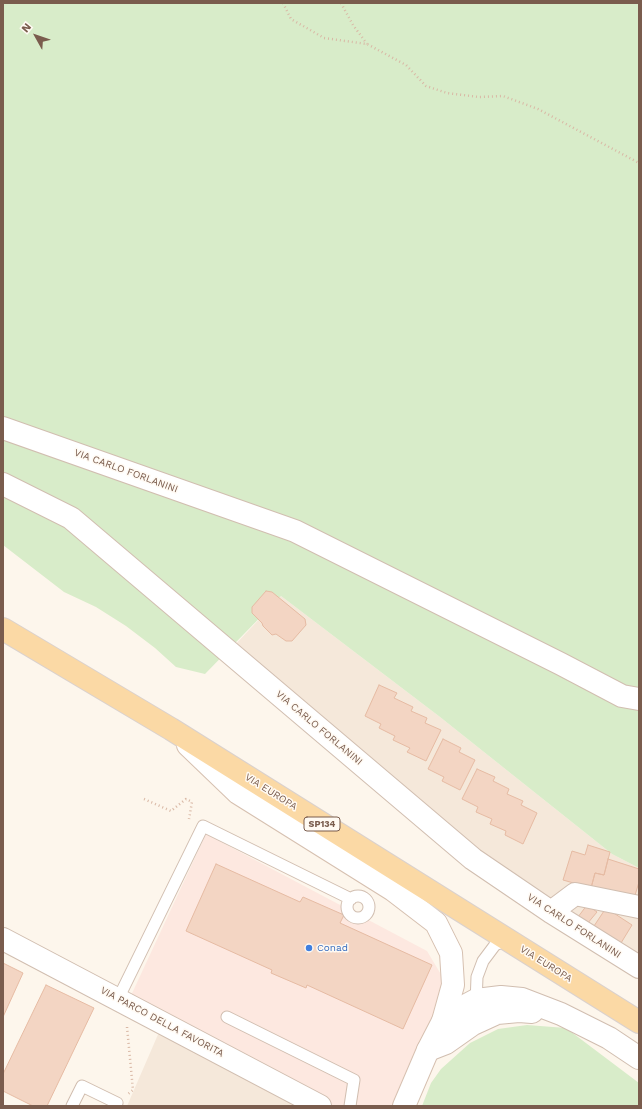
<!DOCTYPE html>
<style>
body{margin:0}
#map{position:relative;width:642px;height:1109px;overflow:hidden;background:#fdf6ec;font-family:"Work Sans",sans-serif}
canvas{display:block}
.frame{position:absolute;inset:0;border:4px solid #7a5c4d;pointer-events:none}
.north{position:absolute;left:16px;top:16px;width:40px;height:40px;-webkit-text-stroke:3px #fffaf3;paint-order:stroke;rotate:310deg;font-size:11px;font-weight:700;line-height:16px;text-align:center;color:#7a5c4d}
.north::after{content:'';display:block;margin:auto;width:14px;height:18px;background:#7a5c4d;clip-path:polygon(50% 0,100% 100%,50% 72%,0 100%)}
</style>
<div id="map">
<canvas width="642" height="1109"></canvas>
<div class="frame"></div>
<div class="north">N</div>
</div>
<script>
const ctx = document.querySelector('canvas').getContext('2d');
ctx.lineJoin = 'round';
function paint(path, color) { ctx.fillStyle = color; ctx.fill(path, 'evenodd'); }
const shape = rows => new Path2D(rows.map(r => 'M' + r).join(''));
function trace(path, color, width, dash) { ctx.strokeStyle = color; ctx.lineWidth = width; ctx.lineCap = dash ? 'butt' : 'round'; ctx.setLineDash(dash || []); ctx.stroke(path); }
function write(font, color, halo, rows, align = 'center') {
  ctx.font = font + ' "Work Sans",sans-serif'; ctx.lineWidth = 3; ctx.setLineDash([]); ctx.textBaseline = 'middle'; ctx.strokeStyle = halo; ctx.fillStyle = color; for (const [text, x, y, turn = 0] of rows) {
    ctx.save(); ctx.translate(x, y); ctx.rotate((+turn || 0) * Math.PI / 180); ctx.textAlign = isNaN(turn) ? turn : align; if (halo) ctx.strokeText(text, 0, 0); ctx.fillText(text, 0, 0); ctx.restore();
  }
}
const residential = shape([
 [281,596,440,717,612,854,639,868,639,956,450,830,233,647],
 [163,1023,320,1106,127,1106]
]);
const commercial = shape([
 [206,834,427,951,455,998,401,1106,320,1106,128,1002]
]);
const green = shape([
 [3,3,639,3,639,868,612,854,440,717,281,596,205,674,176,667,155,648,126,626,96,607,64,592,3,545],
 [527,1025,566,1028,639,1083,639,1106,422,1106,431,1083,441,1069,470,1043,498,1029]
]);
const building = shape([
 [266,591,272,592,305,619,306,625,292,641,286,641,276,634,272,635,263,626,262,623,252,613,252,607,266,591],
 [379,685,397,693,394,698,413,707,411,711,427,718,425,723,441,730,426,761,407,752,410,748,393,740,395,736,379,728,381,724,365,716,379,685],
 [443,739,461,748,459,752,475,760,460,790,442,781,444,777,428,769,443,739],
 [477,769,495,777,493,781,509,789,507,794,523,801,521,805,537,813,523,844,505,835,506,831,490,824,492,819,476,812,478,807,462,799,477,769],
 [588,845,610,852,604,875,595,873,591,888,563,880,572,851,585,855,588,845],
 [608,859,639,869,639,882,633,902,591,888,595,873,604,875,608,859],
 [216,864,300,902,303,897,344,915,340,923,432,965,403,1029,307,985,306,988,271,973,272,970,186,931,216,864],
 [587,905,597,912,587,924,578,917,587,905],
 [606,908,632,925,621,943,594,926,606,908],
 [3,963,23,973,3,1017,3,963],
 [46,985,94,1008,47,1106,33,1106,3,1091,3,1074,46,985]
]);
const path = shape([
 [283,3,291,19,324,38,367,44,406,65,426,86,447,93,479,97,503,96,538,109,639,163],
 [341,3,353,25,367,44],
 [144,799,171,811,186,799,192,802,189,819],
 [127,1027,133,1090,128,1094]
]);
const lane = shape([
 '347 907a11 11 0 1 1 22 0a11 11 0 1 1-22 0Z',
 [118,999,203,826,351,899],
 [476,1004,477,977,483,961,495,945,507,940],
 [227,1017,354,1080,350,1106],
 [72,1106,82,1086,117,1103,116,1106]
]);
const street = shape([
 [3,428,295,531,561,664,622,696,639,699],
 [3,484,71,518,473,859,551,912,639,967],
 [551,912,575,894,639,907],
 [3,939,320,1106],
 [443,1021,463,1007,476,1000,501,997,522,999,561,1014,609,1038,639,1058],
 [428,1050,446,1043,473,1024,497,1013,519,1011,532,1012]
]);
const secondary = shape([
 [188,745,238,793,393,890,436,923,451,953,453,985,443,1021,428,1050,404,1106]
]);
const primary = shape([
 [3,629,171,729,639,1022]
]);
const markers = [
 [309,948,4,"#3f7fe0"]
];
const shields = [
 [322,824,36]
];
const shieldNames = [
 ["SP134",322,824]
];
const streetNames = [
 ["VIA CARLO FORLANINI",126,471,20],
 ["VIA CARLO FORLANINI",319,728,40],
 ["VIA EUROPA",271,792,32],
 ["VIA CARLO FORLANINI",574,926,33],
 ["VIA EUROPA",546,964,32],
 ["VIA PARCO DELLA FAVORITA",162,1022,28]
];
const shopNames = [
 ["Conad",317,948]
];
paint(residential, '#f5e8da');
paint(commercial, '#fde8e0');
paint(green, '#d8ecc9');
paint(building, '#f3d5c3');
trace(building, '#e6bba3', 1);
trace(lane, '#d1beb0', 13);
trace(street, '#d1beb0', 24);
trace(secondary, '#d6c0b0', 24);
trace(primary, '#dad1cd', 24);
trace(path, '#d9b8a5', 2.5, [1, 3]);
trace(lane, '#fff', 11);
trace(street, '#fff', 22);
trace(secondary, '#fff', 22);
trace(primary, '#fbd9a5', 22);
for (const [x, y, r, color] of markers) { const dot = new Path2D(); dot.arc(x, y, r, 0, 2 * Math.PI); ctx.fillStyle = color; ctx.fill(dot); trace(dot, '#fffaf3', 1.5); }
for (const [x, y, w] of shields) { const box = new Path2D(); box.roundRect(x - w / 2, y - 7, w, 14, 3); ctx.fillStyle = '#fffaf3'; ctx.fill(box); trace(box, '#7a5c4d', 1); }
write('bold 9px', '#7a5c4d', null, shieldNames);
write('10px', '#7a5c4d', '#fffaf3', streetNames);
write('10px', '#366cbe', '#fffaf3', shopNames, 'left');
</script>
